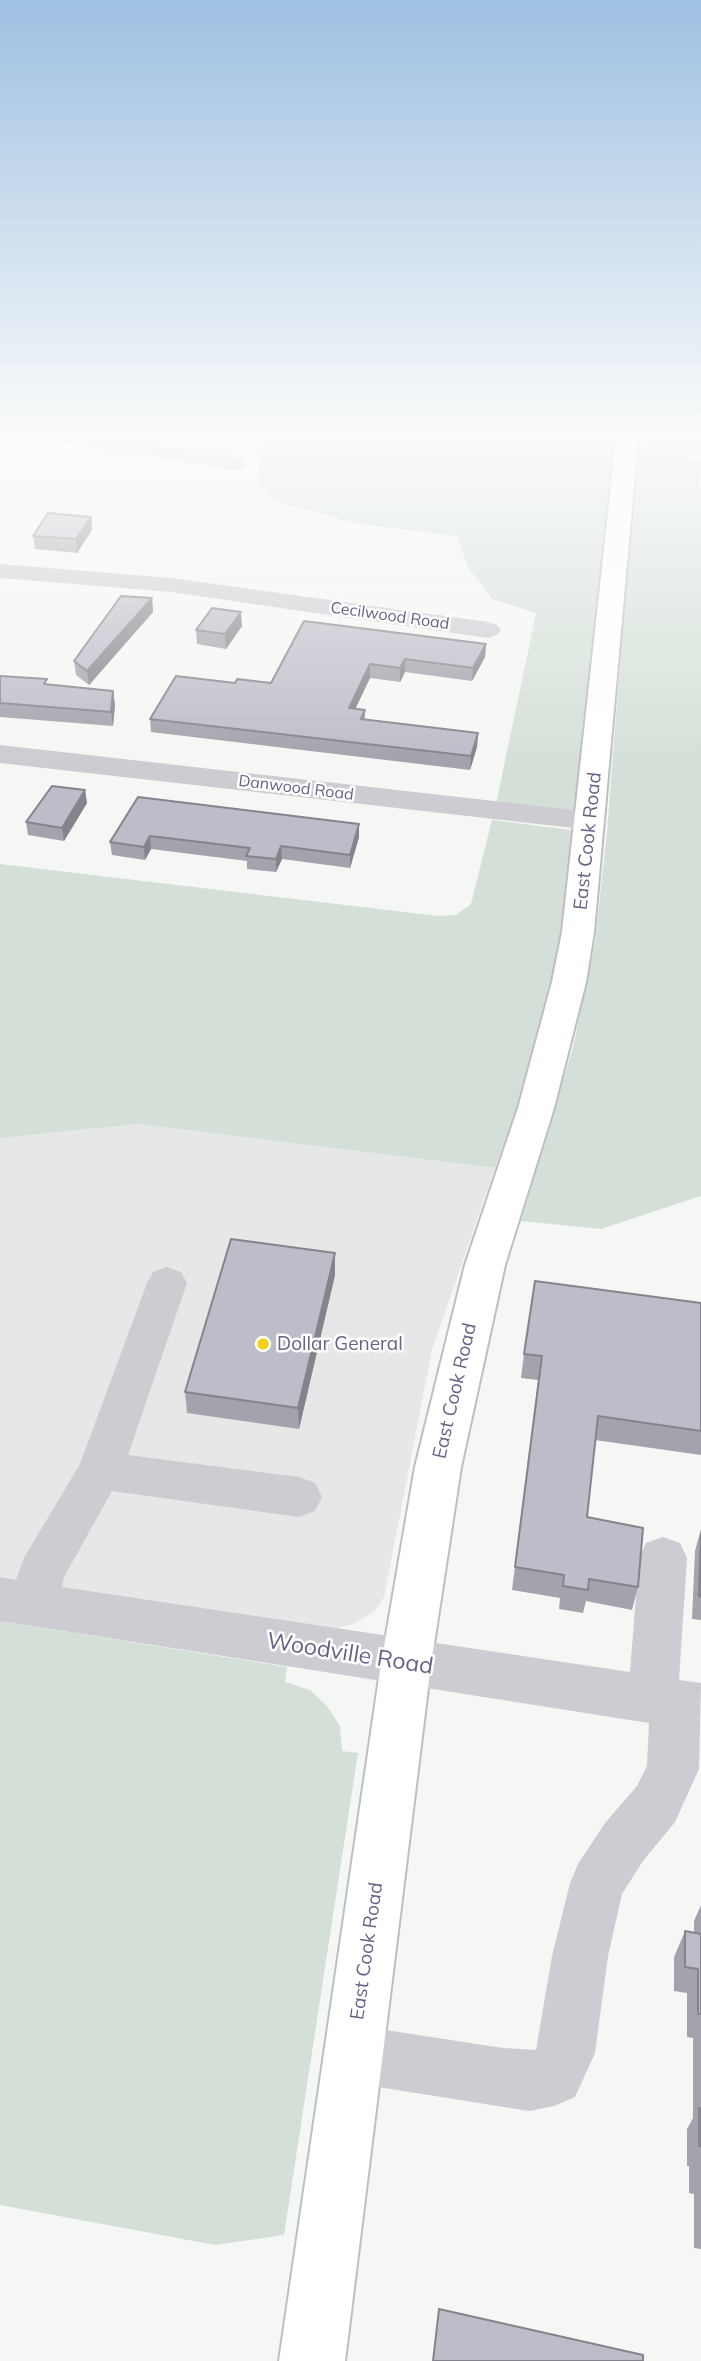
<!DOCTYPE html>
<style>
body{margin:0}
canvas{display:block;background:#f5f7f4}
</style>
<canvas width="701" height="2361"></canvas>
<script>
const ctx = document.querySelector('canvas').getContext('2d');
ctx.lineJoin = 'round';
function paint(path, color) { ctx.fillStyle = color; ctx.fill(path, 'evenodd'); }
const shape = rows => new Path2D(rows.map(r => 'M' + r).join(''));
function trace(path, color, width, dash) { ctx.strokeStyle = color; ctx.lineWidth = width; ctx.lineCap = dash ? 'butt' : 'round'; ctx.setLineDash(dash || []); ctx.stroke(path); }
function write(font, color, halo, rows, align = 'center') {
  ctx.font = font + ' Mulish,sans-serif'; ctx.lineWidth = 5; ctx.setLineDash([]); ctx.textBaseline = 'middle'; ctx.strokeStyle = halo; ctx.fillStyle = color; for (const [text, x, y, turn = 0] of rows) {
    ctx.save(); ctx.translate(x, y); ctx.rotate((+turn || 0) * Math.PI / 180); ctx.textAlign = isNaN(turn) ? turn : align; if (halo) ctx.strokeText(text, 0, 0); ctx.fillText(text, 0, 0); ctx.restore();
  }
}
const built = shape([
 [139,1124,495,1168,432,1350,384,1597,375,1611,351,1625,332,1629,0,1580,0,1138]
]);
const green = shape([
 [258,430,617,430,579,813,496,804,536,613,492,599,467,566,457,536,359,524,274,501,258,482,261,435],
 [658,430,701,430,701,457,690,452,678,451,678,454,701,463,699,485,701,489,701,1196,601,1229,521,1221,573,1047,595,942,607,832,637,447,646,448],
 [492,820,579,831,554,975,518,1105,495,1168,139,1124,0,1138,0,864,438,916,456,915,471,904],
 [0,1621,287,1667,285,1682,310,1690,327,1706,340,1726,342,1751,358,1753,284,2235,215,2245,0,2205]
]);
const minor = shape([
 [17,430,66,430,236,456,244,458,247,463,244,468,236,470,28,436,21,434,17,430],
 [0,564,171,578,488,622,497,625,501,630,497,635,488,638,171,592,0,578,0,564],
 [0,745,591,812,602,815,606,821,602,827,591,830,0,763,0,745],
 [167,1267,181,1272,187,1283,128,1455,299,1477,315,1483,322,1497,315,1511,299,1517,112,1491,64,1577,62,1587,630,1672,639,1558,646,1543,663,1537,680,1543,687,1558,679,1680,701,1683,699,1769,675,1822,643,1861,622,1894,608,1956,595,2053,575,2097,554,2106,529,2111,353,2083,332,2075,324,2054,332,2033,353,2025,503,2048,536,2050,552,1956,570,1883,578,1864,605,1823,637,1786,647,1766,649,1723,0,1621,0,1577,16,1580,24,1558,80,1464,147,1283,153,1272,167,1267]
]);
const major = shape([
 [617,430,639,430,594,932,586,982,554,1108,505,1265,461,1467,431,1664,345,2361,279,2361,381,1664,415,1467,465,1265,518,1108,552,982,562,932,617,430]
]);
const wall = shape([
 [91,517,92,530,77,553,35,549,33,536],
 [152,598,153,612,89,685,76,675,74,661],
 [242,626,226,649,197,644,196,630],
 [486,644,485,657,472,681,405,672,400,682,370,678,355,709,365,710,365,720,478,733,477,747,470,770,151,732,150,719,235,683,271,683],
 [0,676,48,685,113,691,115,705,113,726,0,717],
 [85,790,87,803,64,841,28,835,26,822],
 [138,797,359,824,359,837,350,868,282,859,276,872,247,869,247,861,151,849,145,860,112,855,110,842],
 [335,1275,299,1429,187,1413,185,1392],
 [701,1303,701,1455,595,1440,587,1517,638,1587,632,1610,586,1601,583,1613,559,1609,560,1598,512,1590,538,1380,521,1378,524,1354],
 [701,1529,701,1620,692,1619,695,1551],
 [701,1905,701,2249,694,2248,694,2194,689,2193,689,2166,687,2166,687,2129,693,2118,693,2038,687,2037,687,1993,674,1991,674,1957,685,1931,694,1933,694,1921]
]);
const shadedWall = shape([
 [91,517,92,530,77,553,76,539],
 [152,598,153,612,89,685,87,671],
 [241,612,242,626,226,649,225,634],
 [486,644,485,657,472,681,473,668],
 [405,659,405,672,400,682,400,668],
 [370,664,370,678,349,722,349,708],
 [113,691,115,705,113,726,111,712],
 [478,733,477,747,470,770,471,756],
 [85,790,87,803,64,841,62,828],
 [359,824,359,837,350,868,350,855],
 [150,836,151,849,145,860,144,847],
 [281,846,282,859,276,872,276,859],
 [335,1253,335,1275,299,1429,298,1408]
]);
const building = shape([
 [48,513,91,517,76,539,33,536,48,513],
 [121,596,152,598,87,671,74,661,121,596],
 [212,608,241,612,225,634,196,630,212,608],
 [304,621,486,644,473,668,405,659,400,668,370,664,349,708,365,710,361,719,478,733,471,756,150,719,176,676,235,683,237,679,271,683,304,621],
 [0,676,47,679,44,684,113,691,111,712,0,703,0,676],
 [52,786,85,790,62,828,26,822,52,786],
 [138,797,359,824,350,855,281,846,276,859,246,856,250,848,150,836,144,847,110,842,138,797],
 [231,1239,335,1253,298,1408,185,1392,231,1239],
 [535,1281,701,1303,701,1431,598,1416,587,1517,643,1528,638,1587,589,1579,588,1590,563,1586,564,1575,515,1567,542,1356,524,1354,535,1281],
 [701,1534,701,1597,699,1596,701,1534],
 [685,1931,701,1934,701,2014,698,2014,698,1969,685,1967,685,1931],
 [699,2108,701,2108,701,2146,699,2146,699,2108],
 [439,2309,643,2355,643,2361,433,2361,439,2309]
]);
const markers = [
 [263,1344,7,"#f4d118"]
];
const farStreetnames = [
 ["Cecilwood Road",390,616,8],
 ["Danwood Road",296,788,7]
];
const streetNames = [
 ["East Cook Road",588,841,-84],
 ["East Cook Road",455,1391,-77],
 ["East Cook Road",367,1951,-82]
];
const poiNames = [
 ["Dollar General",277,1344]
];
const nearStreetnames = [
 ["Woodville Road",350,1654,9]
];
paint(built, '#e6e8e7');
paint(green, '#d4e0d7');
trace(major, '#bebec5', 4);
paint(minor, '#ccccd2');
paint(major, '#fff');
paint(wall, '#a2a3ac');
paint(shadedWall, '#84848c');
paint(building, '#bcbdc8');
trace(building, '#84848c', 2);
const sky = ctx.createLinearGradient(0, 0, 0, 760);
sky.addColorStop(0, '#9ec0e2');
sky.addColorStop(0.57, '#fafbfa');
sky.addColorStop(1, '#fafbfa00');
ctx.fillStyle = sky;
ctx.fillRect(0, 0, 701, 760);
for (const [x, y, r, color] of markers) { const dot = new Path2D(); dot.arc(x, y, r, 0, 2 * Math.PI); ctx.fillStyle = color; ctx.fill(dot); trace(dot, '#fff', 2.5); }
write('16px', '#656388', '#fff', farStreetnames);
write('19px', '#656388', '#fff', streetNames);
write('19px', '#656388', '#fff', poiNames, 'left');
write('23px', '#656388', '#fff', nearStreetnames);
</script>
